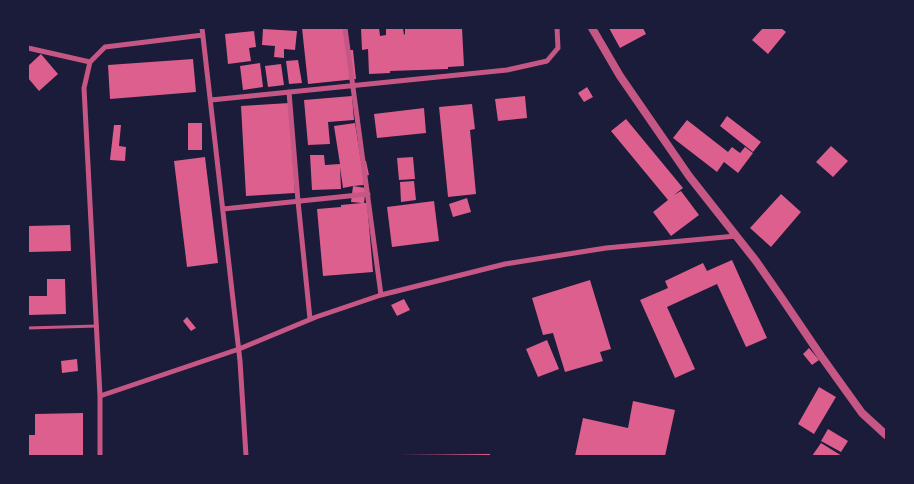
<!DOCTYPE html>
<style>
body{margin:0}
#map{position:relative;width:914px;height:484px;overflow:hidden;background:#1b1b3a;font-family:"Fira Sans Condensed",sans-serif}
canvas{display:block}
.frame{position:absolute;inset:0;border:29px solid #1b1b3a;pointer-events:none}
</style>
<div id="map">
<canvas width="914" height="484"></canvas>
<div class="frame"></div>
</div>
<script>
const ctx = document.querySelector('canvas').getContext('2d');
ctx.lineJoin = 'round';
function paint(path, color) { ctx.fillStyle = color; ctx.fill(path, 'evenodd'); }
const shape = rows => new Path2D(rows.map(r => 'M' + r).join(''));
function trace(path, color, width, dash) { ctx.strokeStyle = color; ctx.lineWidth = width; ctx.lineCap = dash ? 'butt' : 'round'; ctx.setLineDash(dash || []); ctx.stroke(path); }
const building = shape([
 [302,28,346,28,348,50,353,50,356,79,308,84],
 [361,28,379,28,380,36,386,35,386,29,400,28,403,28,404,35,405,34,405,28,462,28,464,66,448,67,448,69,390,71,390,73,369,74,368,49,362,50],
 [609,28,643,28,646,34,620,48],
 [763,28,781,28,786,32,768,54,752,40],
 [263,29,297,31,295,50,284,49,284,58,274,57,275,46,262,45],
 [254,31,256,47,249,48,251,61,228,64,225,34],
 [41,54,58,74,39,91,28,78,28,66],
 [193,59,196,92,110,99,108,65],
 [298,60,302,83,289,84,286,61],
 [260,63,263,87,243,90,240,66],
 [281,64,284,85,268,87,265,66],
 [587,87,593,97,584,102,578,93],
 [352,96,354,120,328,122,330,144,308,145,304,100],
 [525,96,527,118,498,121,495,99],
 [289,103,295,193,246,196,241,106],
 [472,104,475,129,470,130,476,194,448,197,439,107],
 [424,108,426,133,377,138,374,114],
 [727,116,761,142,753,152,720,126],
 [626,119,683,188,674,195,681,191,699,215,671,236,653,212,668,200,611,131],
 [687,120,728,152,732,147,740,153,745,147,753,153,738,173,724,162,717,172,673,138],
 [188,123,202,123,202,150,188,150],
 [355,123,361,161,366,161,369,175,363,176,364,185,353,186,366,188,364,203,367,203,373,272,323,276,317,209,341,207,341,205,362,203,351,202,353,186,343,188,340,167,341,189,312,190,310,155,324,155,325,165,340,164,334,126],
 [114,125,121,125,119,146,126,147,125,161,110,160],
 [831,146,848,161,833,177,816,162],
 [205,157,218,263,187,267,174,161],
 [413,157,415,179,399,180,397,158],
 [414,181,416,200,401,202,400,182],
 [781,194,801,212,771,247,750,228],
 [467,198,471,212,453,217,449,204],
 [434,201,439,241,392,247,387,207],
 [70,225,71,251,28,252,28,226],
 [732,260,767,338,746,347,717,284,667,307,695,369,675,378,640,300,668,288,665,281,703,263,707,271],
 [47,279,65,279,66,314,28,315,28,296,47,296],
 [590,280,611,349,600,352,603,361,565,372,553,333,543,335,532,298],
 [404,299,410,310,397,316,391,305],
 [187,317,196,328,191,331,183,321],
 [547,340,559,369,538,377,526,349],
 [809,348,819,360,812,365,803,354],
 [77,359,78,371,62,373,61,361],
 [819,387,836,397,814,434,798,424],
 [633,401,675,410,665,456,575,456,583,418,628,428],
 [83,413,83,456,28,456,28,435,35,435,35,414],
 [828,429,848,441,841,452,821,441],
 [821,443,842,456,812,456],
 [490,454,490,456,399,456,399,455]
]);
const service = shape([
 [28,328,97,326]
]);
const minor = shape([
 [202,28,240,361,246,456],
 [345,28,381,295],
 [28,48,90,62],
 [289,92,298,201,310,319],
 [211,100,507,70,547,61,558,48,557,28],
 [223,209,368,194],
 [100,396,239,349,316,317,381,295,505,264,606,248,736,236],
 [100,456,100,396,84,88,90,62,105,47,203,35]
]);
const tertiary = shape([
 [592,28,620,76,689,176,756,261,781,297,821,356,862,413,886,435]
]);
paint(building, '#dd5f8e');
trace(service, '#c65784', 3);
trace(minor, '#c65784', 5);
trace(tertiary, '#c65784', 8);
</script>
